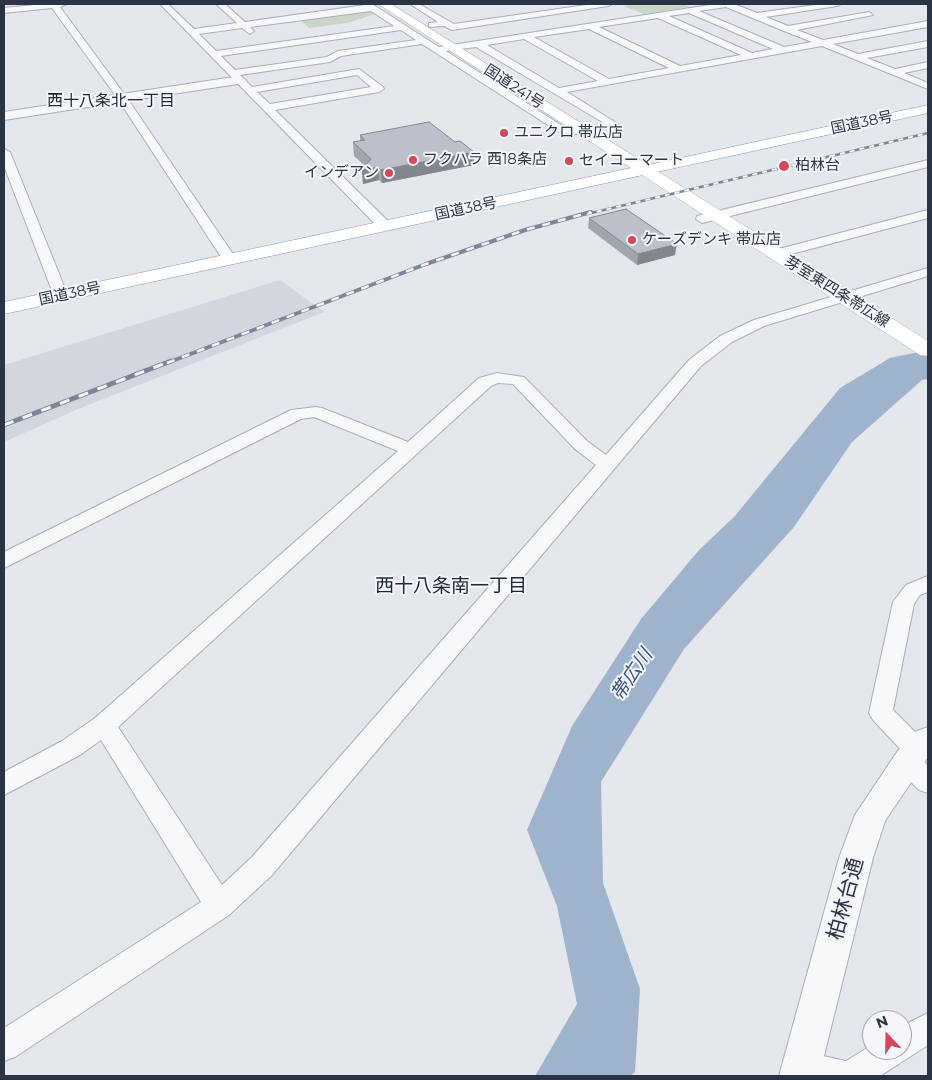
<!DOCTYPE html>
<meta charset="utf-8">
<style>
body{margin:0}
#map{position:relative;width:932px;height:1080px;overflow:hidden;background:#e4e7ec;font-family:Montserrat,sans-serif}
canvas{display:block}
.frame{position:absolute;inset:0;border:5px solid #2b3445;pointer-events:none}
.north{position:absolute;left:862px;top:1010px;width:50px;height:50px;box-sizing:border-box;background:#f4f6f9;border:1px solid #a4a8b1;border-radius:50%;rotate:339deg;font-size:14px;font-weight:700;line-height:20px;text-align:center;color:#2b3445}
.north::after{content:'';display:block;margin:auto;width:18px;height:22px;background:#d1495b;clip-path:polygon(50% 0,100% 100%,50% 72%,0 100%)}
</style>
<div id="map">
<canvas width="932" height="1080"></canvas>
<div class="frame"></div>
<div class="north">N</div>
</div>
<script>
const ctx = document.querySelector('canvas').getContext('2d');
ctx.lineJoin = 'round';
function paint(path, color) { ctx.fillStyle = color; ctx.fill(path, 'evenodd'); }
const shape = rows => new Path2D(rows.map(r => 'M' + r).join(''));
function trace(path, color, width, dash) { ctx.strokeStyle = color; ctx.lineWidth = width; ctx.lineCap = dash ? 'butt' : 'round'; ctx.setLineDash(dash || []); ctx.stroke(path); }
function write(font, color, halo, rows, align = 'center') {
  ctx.font = font + ' Montserrat,"Noto Sans JP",sans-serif'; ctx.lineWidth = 4; ctx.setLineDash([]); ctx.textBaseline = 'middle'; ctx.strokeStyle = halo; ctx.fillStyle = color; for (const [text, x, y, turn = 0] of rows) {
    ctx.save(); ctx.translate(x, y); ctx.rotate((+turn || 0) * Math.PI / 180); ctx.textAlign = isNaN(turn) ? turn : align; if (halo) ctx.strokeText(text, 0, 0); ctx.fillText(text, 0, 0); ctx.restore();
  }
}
const built = shape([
 [280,280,324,312,78,409,4,442,4,365]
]);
const green = shape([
 [637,4,682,4,690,7,644,14,624,6],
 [368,9,376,14,347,23,309,28,298,18]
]);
const water = shape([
 [928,350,928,379,922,380,852,442,794,527,684,649,601,782,603,883,640,989,635,1072,631,1076,535,1076,577,1004,557,906,527,830,572,726,641,619,699,550,734,517,840,388,890,358]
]);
const minor = shape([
 [44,4,67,4,60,7,127,98,237,260,235,263,225,263,118,99,52,8,4,13,4,8,44,4],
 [160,4,168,4,194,29,237,23,216,4,225,4,245,22,372,4,439,47,716,4,734,4,757,13,822,4,841,4,837,6,766,17,788,26,869,12,873,15,797,30,823,40,928,21,928,27,833,44,858,54,928,41,928,47,867,58,895,69,928,62,928,68,904,73,928,83,928,89,822,46,567,92,618,124,596,131,591,128,592,126,604,123,476,47,446,51,567,129,582,127,587,130,586,132,565,136,422,44,341,56,330,62,240,75,252,87,359,69,383,87,384,89,379,92,275,110,390,223,392,226,385,230,380,229,160,4],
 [726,7,784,31,812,42,784,47,699,11,726,7],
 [371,11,394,26,216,51,199,34,242,28,250,34,254,31,250,27,371,11],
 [689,13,773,49,752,53,669,16,689,13],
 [658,18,741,55,680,66,599,27,658,18],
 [589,29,669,68,609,79,534,37,589,29],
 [401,30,416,40,338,51,327,57,235,70,221,56,401,30],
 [524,39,598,81,559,88,487,45,524,39],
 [357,75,371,87,270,104,257,92,357,75],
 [410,4,419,4,454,24,593,4,612,4,608,6,452,30,444,26,429,27,429,23,438,22,410,4],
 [4,149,10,152,68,296,66,299,56,299,54,296,4,166,4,149],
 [928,160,928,167,702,223,696,219,697,216,928,160],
 [928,210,928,218,776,258,769,254,771,251,928,210],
 [928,268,928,276,764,326,732,342,701,366,272,875,229,915,15,1057,4,1061,4,1028,201,902,101,740,80,755,4,795,4,772,62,741,95,718,398,451,314,417,301,419,4,568,4,552,291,410,316,407,322,408,408,442,479,378,497,373,524,377,587,441,606,455,689,360,720,336,754,320,928,268],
 [498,383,513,384,575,449,596,465,252,857,222,885,118,727,491,386,498,383],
 [928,576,928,592,920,595,914,604,893,710,925,742,928,749,925,756,920,758,928,766,928,793,919,790,898,769,895,762,898,755,904,753,873,720,869,713,893,602,906,585,928,576],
 [928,1013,928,1045,880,1076,788,1076,784,1067,789,1056,800,1051,846,1061,872,1045,872,1050,902,1050,902,1026,928,1013]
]);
const tertiary = shape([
 [240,76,246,80,244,83,4,120,4,112,240,76],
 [928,727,928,757,885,821,873,858,819,1076,779,1076,839,858,855,815,905,740,917,731,928,727]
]);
const secondary = shape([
 [645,165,651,167,928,341,928,356,920,355,639,173,637,170,639,167,645,165]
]);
const trunk = shape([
 [378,4,391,4,648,165,928,105,928,113,4,314,4,302,631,168,378,4]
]);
const railFar2 = shape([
 [587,214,928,133]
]);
const railFar1 = shape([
 [167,363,426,264,525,230,591,212]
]);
const rail = shape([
 [4,425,171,361]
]);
const wall = shape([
 [360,135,474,165,382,183,379,180,363,184,362,170,365,166,354,156,353,142,360,141],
 [589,218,675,255,637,265,588,228]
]);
const shadedWall = shape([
 [474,152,474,165,382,183,381,170],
 [378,167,379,180,363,184,362,170],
 [677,244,675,255,637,265,638,254]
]);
const building = shape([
 [429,122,455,142,460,141,474,152,381,170,378,167,362,170,371,159,353,142,365,140,360,135,429,122],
 [626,209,677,244,638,254,589,218,626,209]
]);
const markers = [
 [504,133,5,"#d1495b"],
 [413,160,5,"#d1495b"],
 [569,161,5,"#d1495b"],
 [784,166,6,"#d1495b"],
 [389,173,5,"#d1495b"],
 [632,240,5,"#d1495b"]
];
const farStreetnames = [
 ["国道241号",514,87,33],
 ["国道38号",862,123,-12],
 ["国道38号",466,209,-12],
 ["芽室東四条帯広線",837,292,32],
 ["国道38号",70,294,-12]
];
const farPoinames = [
 ["ユニクロ 帯広店",514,133],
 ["フクハラ 西18条店",423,160],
 ["セイコーマート",579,161],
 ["柏林台",795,166],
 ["インデアン",379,173,"right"],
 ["ケーズデンキ 帯広店",642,240]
];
const farNeighbourhoodnames = [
 ["西十八条北一丁目",111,101]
];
const neighbourhoodNames = [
 ["西十八条南一丁目",451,586]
];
const waterNames = [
 ["帯広川",632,675,-56]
];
const nearStreetnames = [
 ["柏林台通",846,899,-75]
];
paint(built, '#d2d6de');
paint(green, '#c9d6c5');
paint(water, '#9fb4cc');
trace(minor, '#a9aeb7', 2);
trace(tertiary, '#a9aeb7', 2);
trace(secondary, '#a9aeb7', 1);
trace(trunk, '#8b94a3', 1);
paint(minor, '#f7f8fa');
paint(tertiary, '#f7f8fa');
paint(secondary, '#fff');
paint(trunk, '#fff');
trace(railFar2, '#7d8696', 2.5);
trace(railFar1, '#7d8696', 4);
trace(rail, '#7d8696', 5);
trace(railFar2, '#f4f6f9', 2, [5]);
trace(railFar1, '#f4f6f9', 2.5, [8]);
trace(rail, '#f4f6f9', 3, [10]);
paint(wall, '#a1a5ae');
paint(shadedWall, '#83868d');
paint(building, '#bbc0ca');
trace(building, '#83868d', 1);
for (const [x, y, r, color] of markers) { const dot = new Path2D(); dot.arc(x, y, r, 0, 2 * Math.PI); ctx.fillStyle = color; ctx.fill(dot); trace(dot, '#f4f6f9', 2); }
write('15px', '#2b3445', '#f4f6f9', farStreetnames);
write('15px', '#2b3445', '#f4f6f9', farPoinames, 'left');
write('16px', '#1d2536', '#f4f6f9', farNeighbourhoodnames);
write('19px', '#1d2536', '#f4f6f9', neighbourhoodNames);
write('italic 19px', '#34527a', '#f4f6f9', waterNames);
write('21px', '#2b3445', '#f4f6f9', nearStreetnames);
</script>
